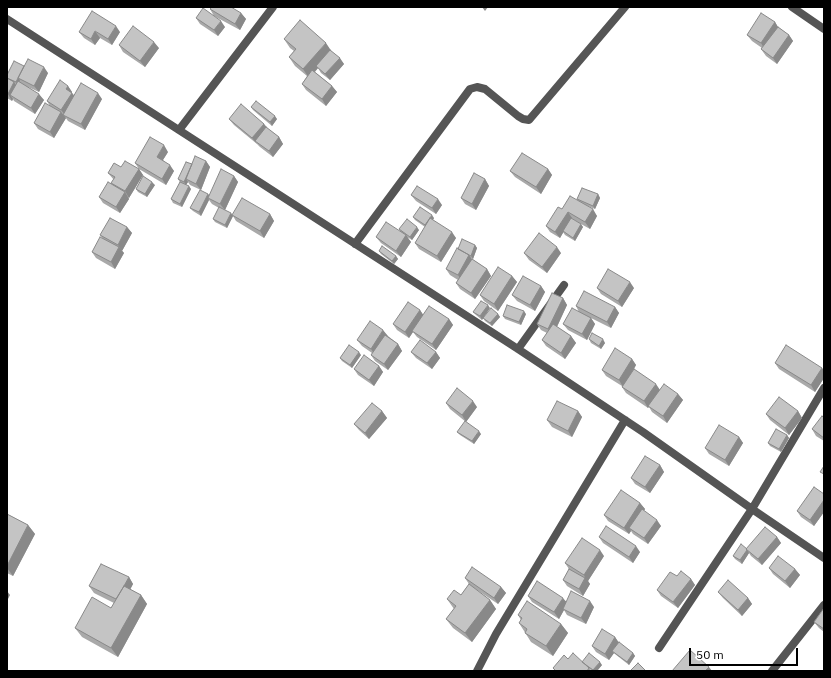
<!DOCTYPE html>
<style>
body{margin:0}
#map{position:relative;width:831px;height:678px;overflow:hidden;background:#fff;font-family:"IBM Plex Sans",sans-serif}
canvas{display:block}
.frame{position:absolute;inset:0;border:8px solid #000;pointer-events:none}
.scale{position:absolute;left:689px;top:648px;width:109px;height:18px;box-sizing:border-box;border:2px solid #000;border-top:0;padding-left:5px;font-size:12px;line-height:14px;white-space:nowrap;color:#000;-webkit-text-stroke:3px #fff;paint-order:stroke}
</style>
<div id="map">
<canvas width="831" height="678"></canvas>
<div class="frame"></div>
<div class="scale">50 m</div>
</div>
<script>
const ctx = document.querySelector('canvas').getContext('2d');
ctx.lineJoin = 'round';
const shape = rows => new Path2D(rows.map(r => 'M' + r).join(''));
function trace(path, color, width, dash) { ctx.strokeStyle = color; ctx.lineWidth = width; ctx.lineCap = dash ? 'butt' : 'round'; ctx.setLineDash(dash || []); ctx.stroke(path); }
function paint(path, color) { ctx.fillStyle = color; ctx.fill(path, 'evenodd'); }
const minor = shape([
 [792,7,824,29],
 [7,19,518,349,643,432,752,509,824,558],
 [179,130,273,7],
 [355,244,470,89,477,87,485,89,518,116,523,119,529,120,625,7],
 [518,349,564,285],
 [659,648,752,509,824,388],
 [477,671,496,634,625,420],
 [772,671,824,605]
]);
const wall = shape([
 [210,9,241,13,246,19,240,30,214,16],
 [196,18,225,27,218,36,200,24],
 [775,22,778,27,789,35,793,41,777,64,766,56,761,49,762,48,752,41,747,35],
 [79,32,120,32,112,45,100,38,95,45,84,38],
 [284,39,331,51,344,64,330,80,321,73,318,68,315,72,332,86,337,92,326,106,306,90,302,84,307,76,295,66,289,57,294,51,290,48],
 [119,45,159,48,145,67,123,52],
 [24,66,48,73,39,92,28,87,44,100,35,114,14,101,13,99,12,101,7,98,7,75],
 [68,86,72,92,72,93,74,95,102,99,85,130,68,121,63,114,66,118,54,138,38,129,34,123,50,106,47,101],
 [251,107,277,119,272,126,253,110],
 [229,119,264,124,268,129,279,137,283,144,273,157,260,147,257,144,234,125],
 [168,152,163,160,174,171,166,185,139,169,135,163],
 [206,161,210,167,201,190,190,185,188,182,186,185,191,189,182,207,173,203,171,199,180,182,178,179,192,164],
 [121,167,139,169,143,175,129,198,128,197,129,199,120,213,103,203,99,197,113,185,111,183,114,180,108,173],
 [548,169,552,175,541,194,515,177,510,171],
 [234,176,238,182,225,210,232,215,270,214,274,221,264,238,236,221,233,216,227,228,215,222,213,219,219,208,212,204,209,200,201,216,193,211,190,208,208,194,209,195],
 [485,179,489,186,476,210,465,204,461,198],
 [155,185,147,197,138,192,136,189],
 [598,194,600,198,595,209,585,205,597,216,590,229,572,219,583,227,575,241,565,235,563,232,560,238,550,232,546,226,562,209,578,201,577,199],
 [411,195,442,205,436,214,416,201],
 [413,217,434,218,433,220,456,238,441,262,419,249,415,243,425,227,415,220],
 [127,227,132,233,122,251,121,250,124,253,115,269,96,258,92,252,103,239,100,235],
 [399,229,419,230,412,240,407,237,411,242,401,257,381,243,376,237,401,232],
 [475,245,477,248,473,259,471,258,472,259,487,269,491,276,475,299,460,289,456,283,458,280,450,275,446,269,458,249],
 [379,251,396,256,398,259,394,264,381,254],
 [524,253,561,253,547,273,529,260],
 [512,276,517,282,498,311,484,301,480,295],
 [541,286,545,292,535,311,517,301,512,295],
 [597,288,634,288,622,307,601,294],
 [563,298,567,305,557,327,571,336,576,343,565,359,546,346,542,340,547,333,541,330,537,324],
 [576,306,615,307,619,313,611,328,591,318,595,324,587,340,568,330,563,324,579,312],
 [490,308,484,316,498,314,500,317,492,326,485,321,483,318,482,320,476,315,473,312],
 [420,310,423,315,449,319,453,325,436,350,417,337,413,332,409,338,397,330,393,324],
 [526,314,521,325,505,319,503,316],
 [388,336,398,344,402,351,388,370,375,361,371,355,372,353,362,346,357,340],
 [589,339,605,343,601,349,591,343],
 [411,352,436,352,440,358,432,369,416,358],
 [361,355,352,368,342,361,340,358],
 [632,359,636,365,634,369,660,390,678,394,683,400,667,423,652,412,649,407,648,408,626,393,622,387,622,386,606,376,602,370],
 [775,363,822,368,824,371,824,378,815,392,779,369],
 [379,366,383,372,374,386,358,375,354,369],
 [446,403,477,407,466,422,450,409],
 [382,411,387,418,369,439,359,430,354,424],
 [578,411,582,417,572,437,552,427,547,420],
 [798,411,802,418,789,435,770,420,766,414],
 [824,418,824,441,816,436,812,429],
 [457,432,481,434,474,444,460,435],
 [787,435,789,438,781,452,770,446,768,443],
 [739,437,743,443,729,466,709,454,705,448],
 [660,465,664,472,650,493,635,484,631,478],
 [824,494,824,512,814,526,801,517,797,511],
 [640,503,645,509,644,511,661,526,648,544,633,534,631,531,629,534,608,521,604,515],
 [7,514,28,525,35,534,13,576,7,573],
 [599,537,640,552,633,563,603,543],
 [777,537,781,543,762,565,751,556,749,553,742,564,735,559,733,556,747,549],
 [604,556,588,581,590,584,583,596,567,586,563,580,569,569,565,563],
 [769,568,795,569,800,575,790,588,773,574],
 [677,576,691,579,695,585,678,608,661,596,657,590],
 [129,577,133,584,130,589,141,595,147,604,118,657,82,637,75,628,111,608,114,603,94,593,89,586],
 [465,578,501,587,506,593,498,604,474,588,490,600,496,609,472,642,453,628,446,619,454,609,447,599,461,595,469,584],
 [718,592,748,598,752,604,742,616,723,598],
 [528,596,566,601,594,607,586,624,567,615,564,610,559,619,532,602],
 [824,608,824,632,819,628,814,622],
 [518,615,561,624,568,633,553,656,531,642,519,623,521,620],
 [615,637,619,643,633,653,635,656,629,665,615,654,614,653,609,660,596,652,592,646],
 [568,659,582,662,602,665,597,671,592,671,590,669,591,671,555,671,553,668]
]);
const shadedWall = shape([
 [482,7,488,7,485,11],
 [241,13,246,19,240,30,235,24],
 [221,21,225,27,218,36,214,30],
 [775,22,779,29,765,50,761,43],
 [116,26,120,32,112,45,108,39],
 [95,31,100,38,95,45,91,39],
 [789,35,793,41,777,64,773,58],
 [154,42,159,48,145,67,140,61],
 [326,43,332,52,316,66,318,68,309,78,303,69],
 [340,58,344,64,330,80,325,74],
 [24,66,18,78,20,80,18,85,16,82],
 [44,67,48,73,39,92,34,86],
 [14,82,18,88,10,95,13,99,12,101,8,94],
 [68,86,72,92,70,95,66,89],
 [332,86,337,92,326,106,322,99],
 [72,93,76,99,66,116,61,110],
 [98,93,102,99,85,130,81,124],
 [39,94,44,100,35,114,31,108],
 [61,112,66,118,54,138,50,132],
 [275,116,277,119,272,126,270,122],
 [264,124,269,130,255,141,257,144,252,138],
 [279,137,283,144,273,157,269,151],
 [164,145,168,152,161,163,157,157],
 [206,161,210,167,201,190,196,184],
 [192,164,186,179,188,182,186,185,184,182],
 [170,165,174,171,166,185,162,179],
 [139,169,143,175,129,198,125,191],
 [548,169,552,175,541,194,536,187],
 [234,176,238,182,225,210,220,204],
 [485,179,489,186,476,210,472,204],
 [152,182,155,185,147,197,145,194],
 [189,186,191,189,182,207,180,204],
 [125,192,129,199,120,213,116,207],
 [208,194,210,197,208,198,209,200,201,216,199,212],
 [598,194,600,198,595,209,593,206],
 [438,199,442,205,436,214,432,208],
 [593,209,597,216,590,229,585,222],
 [568,212,572,218,560,238,555,232],
 [231,213,233,216,227,228,225,225],
 [270,214,274,221,264,238,260,231],
 [432,215,434,218,428,228,425,225],
 [581,224,583,227,575,241,573,238],
 [127,227,132,233,122,251,118,245],
 [417,227,419,230,412,240,410,237],
 [452,232,456,238,441,262,437,256],
 [406,235,411,242,401,257,396,251],
 [475,245,477,248,473,259,471,256],
 [119,247,124,253,115,269,111,262],
 [557,247,561,253,547,273,542,267],
 [469,255,473,261,462,282,458,275],
 [396,256,398,259,394,264,392,261],
 [487,269,491,276,475,299,471,293],
 [512,276,517,282,498,311,494,304],
 [630,282,634,288,622,307,618,301],
 [541,286,545,292,535,311,530,305],
 [563,298,567,305,553,335,548,329],
 [488,305,490,308,482,320,480,316],
 [615,307,619,313,611,328,607,322],
 [420,310,424,316,412,331,413,332,409,338,405,332],
 [524,311,526,314,521,325,519,322],
 [498,314,500,317,492,326,490,323],
 [591,318,595,324,587,340,582,334],
 [449,319,453,325,436,350,432,344],
 [383,330,388,336,375,355,371,349],
 [571,336,576,343,565,359,561,353],
 [603,339,605,343,601,349,599,346],
 [398,344,402,351,388,370,384,364],
 [359,352,361,355,352,368,350,365],
 [436,352,440,358,432,369,427,363],
 [632,359,636,365,623,387,619,380],
 [379,366,383,372,374,386,369,380],
 [822,368,824,371,824,378,815,392,811,385],
 [656,384,660,390,648,408,644,401],
 [678,394,683,400,667,423,663,416],
 [473,401,477,407,466,422,462,415],
 [382,411,387,418,369,439,365,433],
 [578,411,582,417,572,437,568,431],
 [798,411,802,418,789,435,785,428],
 [479,431,481,434,474,444,472,441],
 [787,435,789,438,781,452,779,449],
 [739,437,743,443,729,466,725,460],
 [660,465,664,472,650,493,645,487],
 [824,500,824,512,814,526,810,520],
 [640,503,645,509,631,530,629,528,631,531,629,534,624,528],
 [657,520,661,526,648,544,644,538],
 [28,525,35,534,13,576,7,568,7,566],
 [777,537,781,543,762,565,758,559],
 [636,546,640,552,633,563,629,557],
 [600,550,604,556,588,581,590,584,583,596,579,589,585,578,584,575],
 [747,550,749,553,742,564,740,560],
 [795,569,800,575,790,588,785,581],
 [129,577,133,584,122,606,117,600],
 [691,579,695,585,678,608,673,602],
 [501,587,506,593,498,604,494,598],
 [7,591,10,595,7,601],
 [141,595,147,604,118,657,111,648],
 [563,598,568,604,563,609,564,610,559,619,554,612],
 [748,598,752,604,742,616,738,610],
 [490,600,496,609,472,642,465,633],
 [590,601,594,607,586,624,581,618],
 [561,624,568,633,553,656,546,646],
 [615,637,619,643,612,651,614,653,609,660,605,654],
 [633,653,635,656,629,665,627,662],
 [600,662,602,665,597,671,594,671,593,670],
 [709,667,712,671,705,671]
]);
const building = shape([
 [212,7,231,7,241,13,235,24,210,9,212,7],
 [203,8,221,21,214,30,196,18,203,8],
 [92,11,116,26,108,39,95,31,91,39,79,32,92,11],
 [761,13,775,22,761,43,747,35,761,13],
 [300,20,326,43,303,69,289,57,296,49,284,39,300,20],
 [133,26,154,42,140,61,119,45,133,26],
 [778,27,789,35,773,58,761,49,778,27],
 [330,50,340,58,325,74,316,66,330,50],
 [28,59,44,67,34,86,18,78,28,59],
 [14,61,24,66,16,82,7,78,7,75,14,61],
 [312,70,332,86,322,99,302,84,312,70],
 [7,78,14,82,8,94,7,94,7,78],
 [60,80,68,86,66,89,72,93,61,110,47,101,60,80],
 [18,81,39,94,31,108,10,95,18,81],
 [81,83,98,93,81,124,63,115,81,83],
 [256,101,275,116,270,122,251,107,256,101],
 [45,103,61,112,50,132,34,123,45,103],
 [241,104,264,124,252,138,229,119,241,104],
 [266,127,279,137,269,151,255,141,266,127],
 [150,137,164,145,157,157,170,165,162,179,135,163,150,137],
 [522,153,548,169,536,187,510,171,522,153],
 [195,156,206,161,196,184,186,179,195,156],
 [125,161,139,169,125,191,111,183,115,177,108,173,114,163,121,167,125,161],
 [186,162,192,164,184,182,178,179,186,162],
 [221,169,234,176,220,204,208,198,221,169],
 [474,173,485,179,472,204,461,198,474,173],
 [143,176,152,182,145,194,136,189,143,176],
 [108,182,125,192,116,207,99,197,108,182],
 [180,182,189,186,180,204,171,199,180,182],
 [417,186,438,199,432,208,411,195,417,186],
 [582,188,598,194,593,206,577,199,582,188],
 [200,190,208,194,199,212,190,208,200,190],
 [570,196,593,209,585,222,568,212,555,232,546,226,558,207,562,209,570,196],
 [242,198,270,214,260,231,232,215,242,198],
 [219,207,231,213,225,225,213,219,219,207],
 [420,207,432,215,425,225,413,217,420,207],
 [110,218,127,227,118,245,100,235,110,218],
 [430,218,452,232,437,256,415,243,430,218],
 [571,218,581,224,573,238,563,231,571,218],
 [407,219,417,227,410,237,399,229,407,219],
 [386,222,406,235,396,251,376,237,386,222],
 [539,233,557,247,542,267,524,253,539,233],
 [100,237,119,247,111,262,92,252,100,237],
 [462,239,475,245,471,256,458,249,462,239],
 [382,246,396,256,392,261,379,251,382,246],
 [457,248,469,255,458,275,446,269,457,248],
 [472,259,487,269,471,293,456,283,472,259],
 [498,267,512,276,494,304,480,295,498,267],
 [608,269,630,282,618,301,597,288,608,269],
 [523,276,541,286,530,305,512,295,523,276],
 [584,291,615,307,607,322,576,306,584,291],
 [552,293,563,298,548,329,537,324,552,293],
 [481,301,488,305,480,316,473,312,481,301],
 [408,302,420,310,405,332,393,324,408,302],
 [507,305,524,311,519,322,503,316,507,305],
 [429,306,449,319,432,344,412,331,429,306],
 [491,308,498,314,490,323,483,318,491,308],
 [572,308,591,318,582,334,563,324,572,308],
 [370,321,383,330,371,349,357,340,370,321],
 [553,324,571,336,561,353,542,340,553,324],
 [592,333,603,339,599,346,589,339,592,333],
 [385,335,398,344,384,364,371,355,385,335],
 [420,340,436,352,427,363,411,352,420,340],
 [349,345,359,352,350,365,340,358,349,345],
 [786,345,822,368,811,385,775,363,786,345],
 [615,348,632,359,619,380,602,370,615,348],
 [364,355,379,366,369,380,354,369,364,355],
 [634,369,656,384,644,401,622,387,634,369],
 [664,384,678,394,663,416,648,406,664,384],
 [457,388,473,401,462,415,446,403,457,388],
 [779,397,798,411,785,428,766,414,779,397],
 [557,401,578,411,568,431,547,420,557,401],
 [372,403,382,411,365,433,354,424,372,403],
 [822,416,824,418,824,438,812,429,822,416],
 [465,421,479,431,472,441,457,432,465,421],
 [719,425,739,437,725,460,705,448,719,425],
 [776,429,787,435,779,449,768,443,776,429],
 [645,456,660,465,645,487,631,478,645,456],
 [824,466,824,474,820,472,824,466],
 [814,487,824,494,824,500,810,520,797,511,814,487],
 [621,490,640,503,624,528,604,515,621,490],
 [642,509,657,520,644,538,629,528,642,509],
 [7,514,28,525,7,566,7,514],
 [606,526,636,546,629,557,599,537,606,526],
 [765,527,777,537,758,559,746,549,765,527],
 [582,538,600,550,584,575,565,563,582,538],
 [741,544,747,549,746,549,747,550,740,560,733,556,741,544],
 [778,556,795,569,785,581,769,568,778,556],
 [101,564,129,577,124,586,116,599,89,586,101,564],
 [472,567,501,587,494,598,465,578,472,567],
 [569,569,585,578,579,589,563,580,569,569],
 [681,571,691,579,673,602,657,590,670,572,677,576,681,571],
 [728,580,748,598,738,610,718,592,728,580],
 [537,581,563,598,554,612,528,596,537,581],
 [469,584,490,600,465,633,446,619,456,606,447,599,454,590,461,595,469,584],
 [124,586,141,595,111,648,75,628,92,597,111,608,124,586],
 [571,591,590,601,581,618,563,609,571,591],
 [527,601,561,624,546,646,525,633,527,629,519,623,522,618,518,615,527,601],
 [824,608,824,629,814,622,824,608],
 [602,629,615,637,605,654,592,646,602,629],
 [619,642,633,653,627,662,612,651,619,642],
 [690,650,709,667,705,671,672,671,690,650],
 [573,653,589,668,587,671,556,671,553,668,564,655,568,659,573,653],
 [589,653,600,662,593,670,582,662,589,653],
 [638,663,646,671,630,671,638,663]
]);
trace(minor, '#555', 8);
paint(wall, '#a9a9a9');
paint(shadedWall, '#898989');
paint(building, '#c4c4c4');
trace(building, '#898989', 1);
</script>
